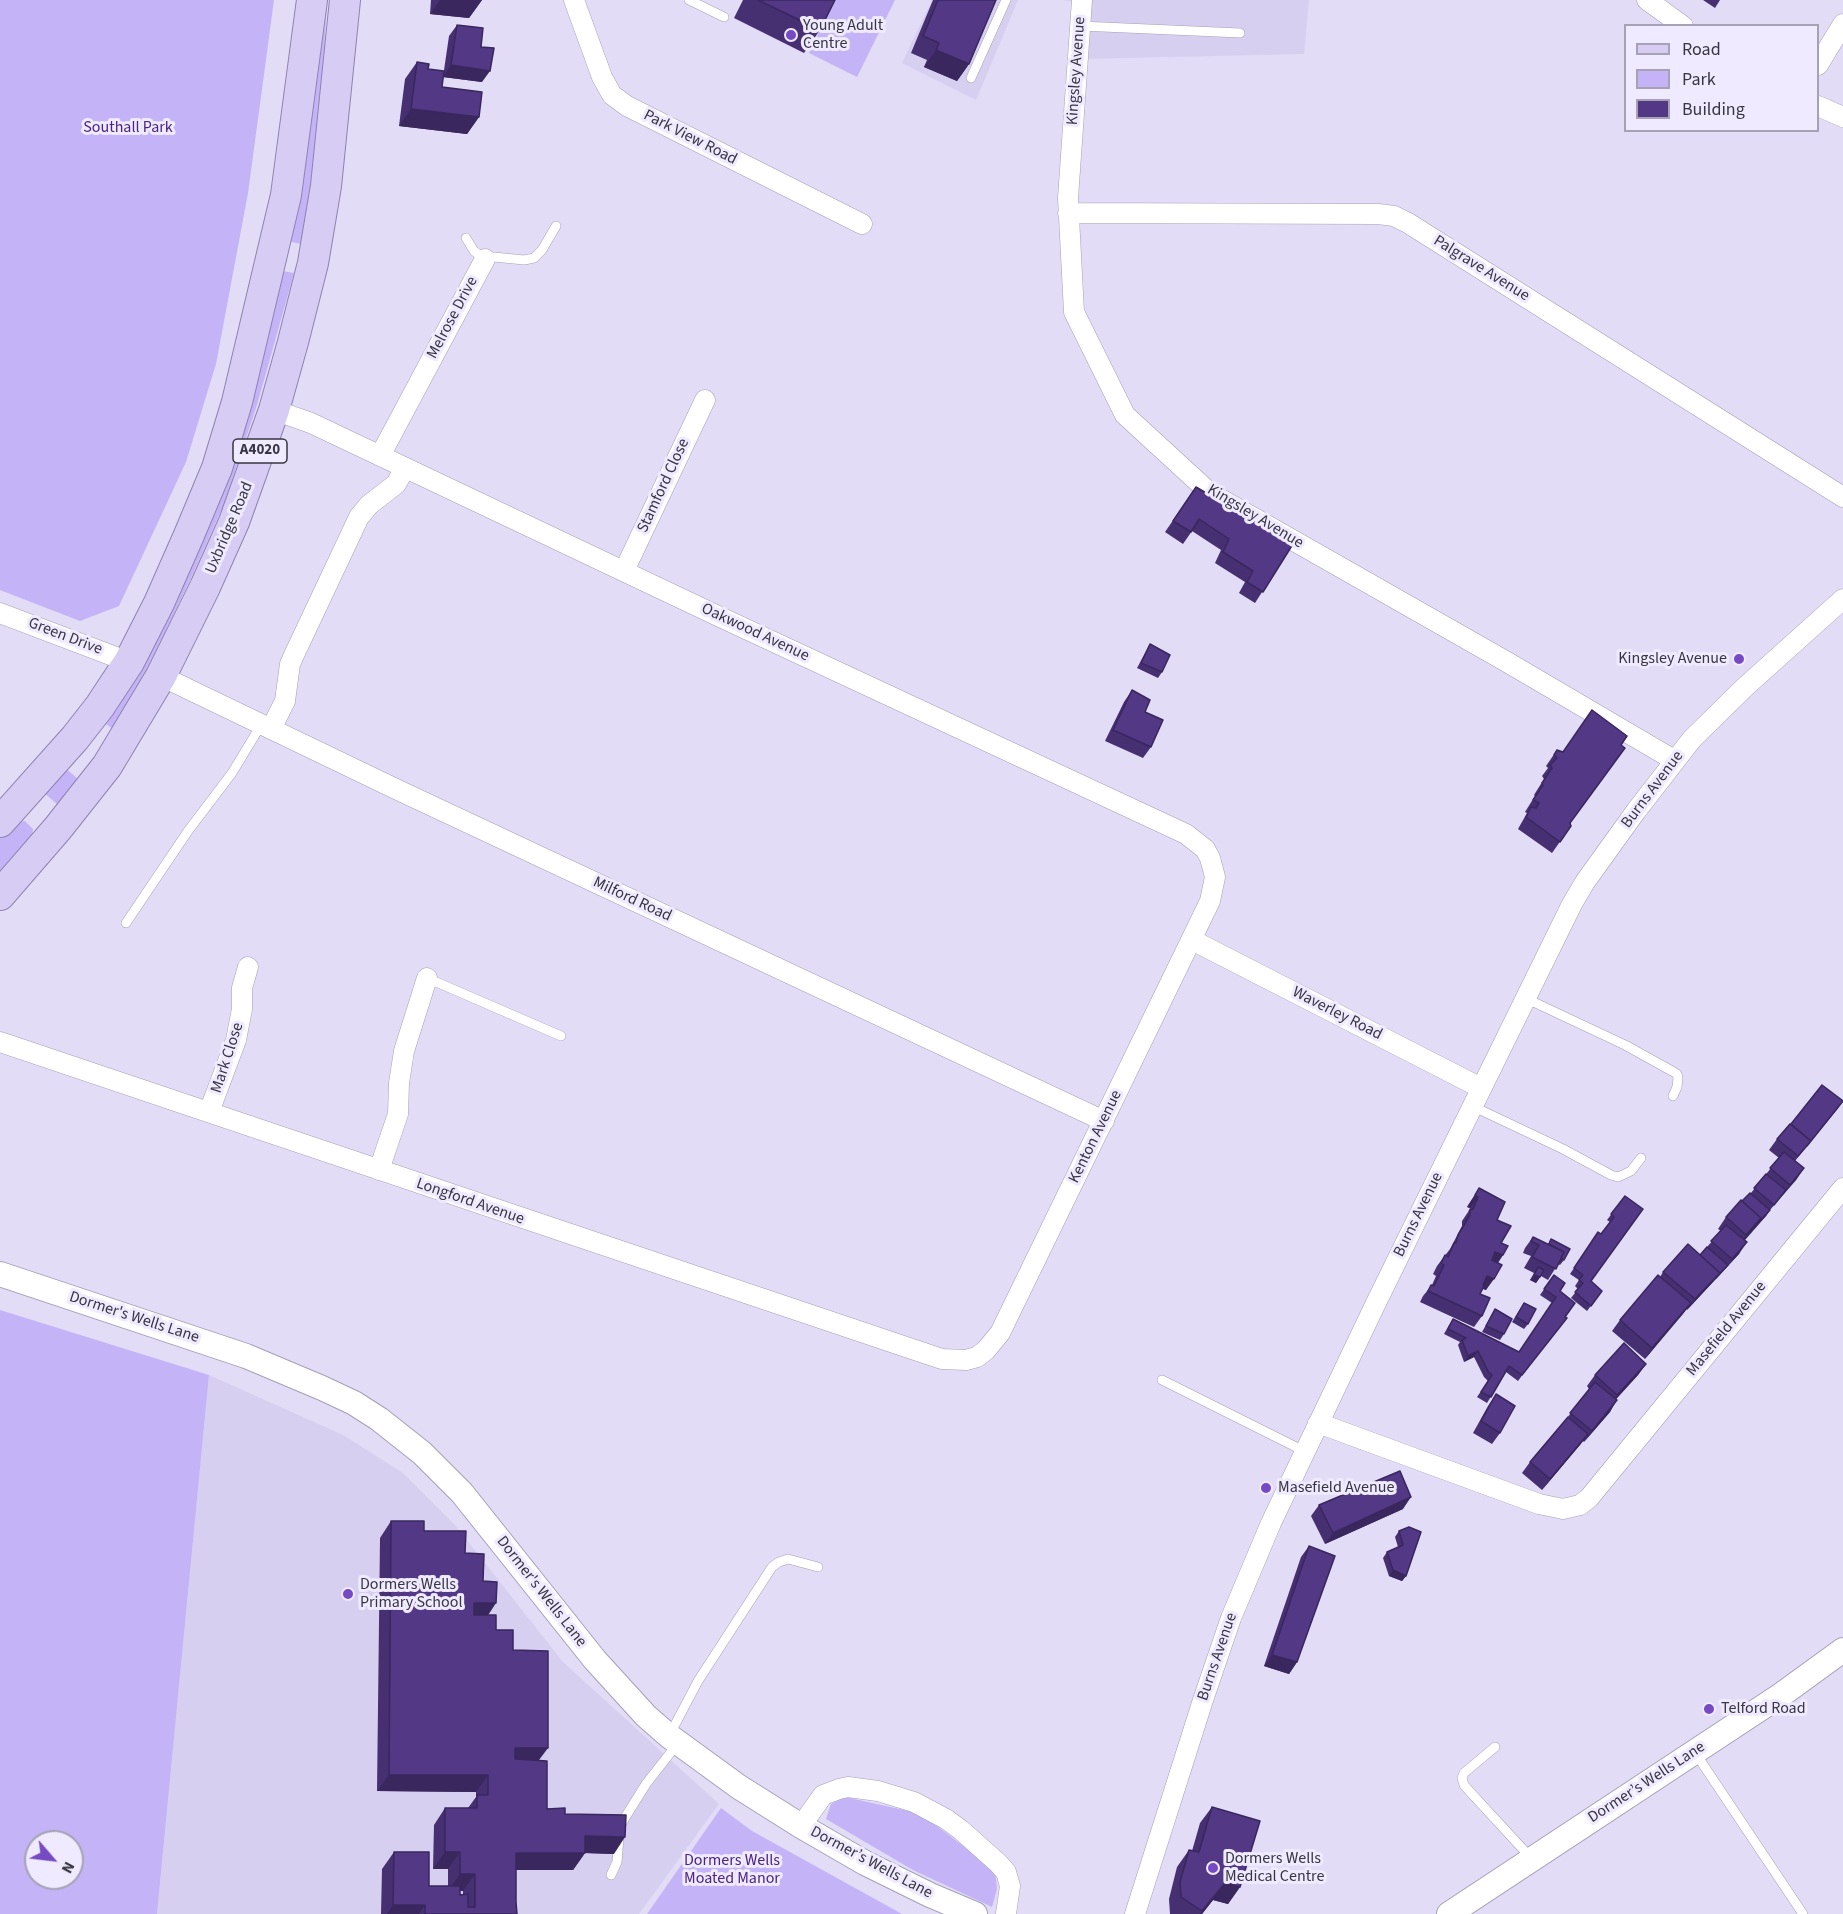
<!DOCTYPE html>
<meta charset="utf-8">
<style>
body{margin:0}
#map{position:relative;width:1843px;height:1914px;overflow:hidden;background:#e2dcf6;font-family:"Source Sans 3",sans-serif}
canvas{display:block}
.legend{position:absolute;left:1624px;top:24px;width:195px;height:108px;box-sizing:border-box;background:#efeaff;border:2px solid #a6a2b3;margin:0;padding:8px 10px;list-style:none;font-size:18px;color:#383640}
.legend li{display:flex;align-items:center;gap:12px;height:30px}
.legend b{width:30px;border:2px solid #a6a2b3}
.north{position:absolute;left:24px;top:1830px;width:60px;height:60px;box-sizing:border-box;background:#efeaff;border:2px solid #a6a2b3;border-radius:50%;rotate:118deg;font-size:16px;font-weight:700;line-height:24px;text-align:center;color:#383640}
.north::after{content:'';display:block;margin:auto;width:21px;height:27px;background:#754ac2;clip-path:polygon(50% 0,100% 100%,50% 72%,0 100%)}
</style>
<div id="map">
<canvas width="1843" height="1914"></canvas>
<ul class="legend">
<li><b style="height:8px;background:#d7cdf4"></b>Road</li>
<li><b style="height:16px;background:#c4b3f6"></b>Park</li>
<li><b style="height:16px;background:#523885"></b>Building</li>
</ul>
<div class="north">N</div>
</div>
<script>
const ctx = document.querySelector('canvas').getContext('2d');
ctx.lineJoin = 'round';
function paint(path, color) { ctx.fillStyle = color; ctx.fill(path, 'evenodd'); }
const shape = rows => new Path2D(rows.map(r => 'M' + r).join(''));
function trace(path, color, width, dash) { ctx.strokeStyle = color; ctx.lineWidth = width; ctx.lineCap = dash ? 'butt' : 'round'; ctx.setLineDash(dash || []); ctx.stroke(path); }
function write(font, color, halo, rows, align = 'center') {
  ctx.font = font + ' "Source Sans 3",sans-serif'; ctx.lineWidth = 6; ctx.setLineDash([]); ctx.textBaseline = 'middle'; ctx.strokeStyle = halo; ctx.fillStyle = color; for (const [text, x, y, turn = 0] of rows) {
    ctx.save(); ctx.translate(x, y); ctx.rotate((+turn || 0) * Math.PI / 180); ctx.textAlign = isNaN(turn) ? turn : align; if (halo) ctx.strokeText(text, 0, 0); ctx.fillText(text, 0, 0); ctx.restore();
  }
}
const built = shape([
 [932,0,1018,0,976,100,902,63],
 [1062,0,1309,0,1304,54,1082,59,1085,3],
 [209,1375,343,1435,403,1473,455,1525,563,1662,719,1804,639,1914,157,1914]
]);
const green = shape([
 [0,0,274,0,248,193,216,364,186,462,119,606,80,621,0,590],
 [327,0,321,105,309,201,301,244,287,241,295,198],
 [835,0,895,0,857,77,809,53],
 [282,271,294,273,257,405,224,504,192,576,151,662,113,729,102,721],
 [63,766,79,780,57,804,42,791],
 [25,821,33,829,32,838,0,874,0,836,14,822],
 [0,1310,209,1375,157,1914,0,1914],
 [36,1842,72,1842,72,1878,36,1878],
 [845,1797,913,1812,929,1820,995,1870,997,1889,992,1907,913,1870,826,1819,831,1804],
 [721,1808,752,1831,902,1914,647,1914]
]);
const service = shape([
 [689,0,724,17],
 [1080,26,1240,33],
 [971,78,1006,0],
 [466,238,474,251,485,259,494,257,524,260,534,258,542,250,556,226],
 [126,923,188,831,232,773,261,725],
 [427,978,561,1036],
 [1525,998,1625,1045,1672,1071,1677,1074,1678,1078,1677,1087,1673,1096],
 [1472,1106,1563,1149,1611,1175,1618,1177,1631,1171,1641,1158],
 [1162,1380,1304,1451],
 [669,1736,698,1681,772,1567,779,1562,788,1559,818,1567],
 [1495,1747,1464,1773,1462,1778,1464,1785,1472,1794,1532,1859],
 [1696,1754,1803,1914],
 [621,1824,646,1784,678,1743],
 [611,1875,617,1862,619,1838]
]);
const minor = shape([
 [574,0,602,77,612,95,627,106,862,224],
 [1082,0,1068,198,1074,312,1125,415,1210,493,1507,662,1674,760],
 [1647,0,1683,26],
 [1818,65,1843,24],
 [1818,106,1843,117],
 [1068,213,1378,214,1394,216,1408,223,1843,497],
 [380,456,485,259],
 [624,571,705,400],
 [0,613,129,662],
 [161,676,398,790,1104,1121],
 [271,729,285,701,290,664,294,655,359,517,369,505,396,484,405,468],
 [1192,940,1481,1088],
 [0,1042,921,1352,942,1359,966,1360,977,1357,986,1350,1000,1333,1210,901,1215,877,1210,858,1205,849,1186,834,718,616,311,423,274,410],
 [209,1112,236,1040,242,1009,242,988,248,967],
 [379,1170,398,1114,399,1083,404,1051,427,978],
 [1318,1423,1539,1504,1563,1509,1580,1505,1589,1498,1843,1188],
 [801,1826,823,1795,839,1789,848,1787,878,1791,914,1802,946,1819,961,1830,998,1863,1006,1872,1010,1886,1006,1914],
 [1135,1914,1203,1700,1231,1618,1271,1523,1375,1305,1572,904,1585,882,1636,811,1692,739,1745,687,1843,599]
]);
const tertiary = shape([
 [0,1274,246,1356,322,1388,354,1403,379,1419,422,1453,462,1493,595,1660,646,1716,669,1736,739,1787,801,1826,865,1863,930,1895,975,1914],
 [1449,1914,1781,1695,1843,1650]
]);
const primary = shape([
 [0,822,75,738,100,706,129,662,159,603,189,535,217,468,237,402,286,195,312,0],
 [0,895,58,828,107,766,161,676,205,587,234,522,274,410,293,342,313,263,326,186,345,0]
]);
const wall = shape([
 [431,0,482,0,469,18,430,14],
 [743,0,835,0,820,30,804,53,734,18],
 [933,0,996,0,969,64,957,81,924,67,927,60,911,53],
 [1703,0,1720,0,1715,8],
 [457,25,481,47,482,82,443,77,449,36],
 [417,62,428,69,442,87,479,117,467,134,399,126,405,79],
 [1196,487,1293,544,1255,603,1239,593,1245,582,1215,563,1221,550,1192,531,1183,544,1165,532],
 [1150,644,1162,672,1158,678,1137,668],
 [1132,690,1151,747,1143,758,1105,741,1124,702],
 [1557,750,1570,823,1571,826,1552,853,1518,829,1527,813,1525,812,1535,796,1534,795,1544,779,1542,776,1548,768,1546,766],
 [1839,1107,1795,1161,1804,1168,1796,1180,1770,1210,1766,1216,1744,1240,1739,1254,1687,1310,1686,1309,1645,1359,1612,1331,1620,1320,1660,1277,1663,1272,1700,1255,1721,1231,1718,1229,1726,1217,1751,1193,1779,1158,1769,1150,1777,1139],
 [1479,1188,1497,1220,1503,1255,1498,1263,1486,1290,1483,1289,1480,1294,1482,1316,1474,1327,1420,1302,1423,1296,1432,1285,1436,1276,1433,1274,1437,1266,1450,1249,1462,1226,1462,1221,1468,1212,1470,1208,1467,1207],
 [1625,1196,1591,1281,1602,1291,1587,1311,1571,1298,1578,1289,1575,1286,1579,1280,1570,1274,1598,1232,1601,1234,1610,1222,1607,1220],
 [1533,1237,1548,1244,1551,1239,1564,1260,1560,1265,1558,1264,1548,1280,1541,1276,1536,1283,1530,1280,1534,1273,1524,1268,1531,1256,1523,1253,1525,1248],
 [1554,1275,1560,1291,1575,1303,1518,1381,1506,1372,1487,1403,1477,1397,1488,1381,1484,1377,1474,1357,1464,1362,1458,1345,1460,1342,1444,1334,1449,1325,1453,1319,1519,1352,1552,1303,1540,1295],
 [1524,1303,1528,1324,1524,1329,1512,1322],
 [1495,1309,1504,1334,1500,1340,1482,1332],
 [1646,1364,1638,1375,1616,1399,1610,1412,1584,1442,1583,1441,1542,1490,1522,1473,1530,1462,1564,1422,1589,1389,1587,1386,1595,1375],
 [1496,1394,1500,1433,1492,1444,1473,1433,1488,1406],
 [1319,1505,1403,1509,1325,1544,1311,1516],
 [391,1521,424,1531,483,1581,488,1615,496,1630,513,1650,538,1761,547,1809,565,1814,614,1854,585,1853,573,1870,516,1870,516,1902,517,1914,381,1914,382,1869,394,1852,429,1886,448,1886,448,1869,433,1869,434,1825,445,1808,468,1808,476,1797,476,1792,377,1791,380,1538],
 [460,1891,463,1891,463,1894,460,1895],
 [1399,1531,1421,1532,1406,1576,1402,1581,1389,1576,1383,1558,1387,1552,1398,1547,1395,1537],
 [1309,1546,1297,1662,1289,1674,1264,1666,1301,1557],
 [1212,1807,1240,1887,1228,1904,1213,1900,1202,1914,1170,1914,1169,1899,1177,1867,1189,1850,1192,1851,1200,1823]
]);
const shadedWall = shape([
 [440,0,482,0,469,18,430,14],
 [936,50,969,64,957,81,924,67],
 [451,65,490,71,482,82,443,77],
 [411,109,479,117,467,134,399,126],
 [1804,1168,1796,1180,1782,1196,1790,1185],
 [1475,1195,1478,1197,1470,1208,1467,1207],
 [1770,1210,1766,1216,1739,1247,1746,1235,1761,1218],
 [1747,1242,1739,1254,1687,1310,1695,1299,1728,1265],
 [1495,1252,1503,1255,1495,1266,1487,1264],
 [1534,1275,1540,1277,1536,1283,1530,1280],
 [1487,1276,1494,1279,1486,1290,1479,1287],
 [1691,1303,1683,1314,1645,1359,1652,1348],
 [1478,1351,1474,1357,1464,1362,1468,1356],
 [1646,1364,1638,1375,1609,1407,1617,1395],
 [1617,1400,1610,1412,1584,1442,1592,1431],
 [1588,1434,1580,1445,1542,1490,1550,1479],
 [1411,1497,1403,1509,1325,1544,1333,1533],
 [1393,1570,1406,1576,1402,1581,1389,1576],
 [474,1603,496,1603,485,1620,462,1620],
 [1272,1655,1297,1662,1289,1674,1264,1666],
 [515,1748,548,1748,536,1764,503,1765],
 [389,1775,488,1775,476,1792,377,1791],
 [585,1836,625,1837,614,1854,585,1853,573,1870,504,1870,516,1853],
 [445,1852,460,1852,448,1869,433,1869],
 [460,1874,475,1874,463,1891,448,1891],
 [1225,1883,1240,1887,1228,1904,1213,1900,1202,1914,1200,1914],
 [393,1905,425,1905,419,1914,387,1914]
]);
const building = shape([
 [758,0,835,0,820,30,758,0],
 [938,0,996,0,969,64,936,50,939,43,923,36,938,0],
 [457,25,483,28,481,47,494,48,490,71,451,65,457,25],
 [417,62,429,64,428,69,444,71,442,87,482,92,479,117,411,109,417,62],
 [1196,487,1293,544,1263,592,1247,582,1253,571,1223,552,1229,539,1199,519,1191,532,1173,521,1196,487],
 [1150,644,1170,655,1162,672,1141,663,1150,644],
 [1132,690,1150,700,1145,712,1163,720,1151,747,1113,730,1132,690],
 [1592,710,1627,736,1621,745,1625,748,1570,823,1571,826,1560,842,1526,817,1531,807,1536,808,1539,803,1533,800,1543,785,1542,783,1552,768,1550,765,1557,758,1554,755,1557,750,1563,752,1592,710],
 [1822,1085,1843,1101,1807,1146,1811,1141,1791,1124,1822,1085],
 [1790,1124,1811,1141,1798,1156,1777,1139,1790,1124],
 [1784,1152,1804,1168,1790,1185,1770,1168,1784,1152],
 [1766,1174,1786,1190,1774,1205,1754,1188,1766,1174],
 [1479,1188,1505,1202,1497,1220,1511,1226,1501,1243,1508,1246,1503,1255,1495,1252,1492,1260,1502,1265,1494,1279,1487,1276,1483,1285,1484,1286,1480,1294,1490,1298,1482,1316,1428,1291,1431,1285,1434,1286,1444,1265,1441,1263,1445,1255,1448,1257,1454,1243,1456,1243,1458,1235,1470,1215,1470,1210,1473,1209,1478,1197,1475,1195,1479,1188],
 [1750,1193,1770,1210,1757,1224,1761,1218,1742,1201,1750,1193],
 [1625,1196,1643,1209,1591,1281,1602,1291,1591,1306,1575,1292,1583,1283,1579,1280,1583,1275,1574,1268,1598,1232,1601,1234,1614,1217,1611,1214,1625,1196],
 [1741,1200,1761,1218,1746,1235,1726,1217,1741,1200],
 [1726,1225,1747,1242,1732,1259,1711,1241,1726,1225],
 [1533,1237,1564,1252,1556,1269,1532,1257,1539,1245,1531,1241,1533,1237],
 [1551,1239,1570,1249,1564,1260,1561,1258,1564,1252,1549,1244,1551,1239],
 [1688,1244,1720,1273,1695,1299,1663,1272,1688,1244],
 [1707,1247,1728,1265,1716,1278,1720,1273,1700,1255,1707,1247],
 [1538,1267,1544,1270,1540,1277,1534,1275,1538,1267],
 [1554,1275,1565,1283,1560,1291,1575,1303,1565,1317,1567,1318,1522,1375,1509,1366,1491,1397,1481,1392,1492,1375,1488,1371,1478,1351,1468,1356,1462,1340,1466,1338,1448,1329,1453,1319,1519,1352,1556,1297,1544,1289,1554,1275],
 [1658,1275,1691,1303,1652,1348,1620,1320,1658,1275],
 [1524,1303,1536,1309,1528,1324,1516,1317,1524,1303],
 [1495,1309,1512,1319,1504,1334,1486,1326,1495,1309],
 [1624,1343,1646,1364,1617,1395,1595,1375,1624,1343],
 [1595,1382,1617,1400,1592,1431,1570,1413,1595,1382],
 [1496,1394,1515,1406,1500,1433,1481,1421,1496,1394],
 [1568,1417,1588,1434,1550,1479,1530,1462,1568,1417],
 [1400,1471,1411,1497,1333,1533,1319,1505,1400,1471],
 [391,1521,424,1521,424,1531,466,1531,465,1553,484,1554,483,1581,497,1582,496,1603,474,1603,474,1615,496,1615,496,1630,513,1630,513,1650,548,1651,548,1748,515,1748,515,1759,547,1761,547,1809,565,1808,565,1814,626,1815,625,1837,585,1836,585,1853,516,1853,516,1902,517,1914,425,1914,425,1905,393,1905,394,1852,429,1852,429,1886,460,1886,460,1895,468,1894,468,1907,475,1907,475,1874,460,1874,460,1852,445,1852,445,1808,477,1808,477,1795,488,1795,488,1775,389,1775,391,1521],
 [1409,1527,1421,1532,1406,1576,1393,1570,1387,1552,1403,1545,1399,1531,1409,1527],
 [1309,1546,1335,1556,1297,1662,1272,1655,1309,1546],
 [1212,1807,1260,1821,1240,1887,1225,1883,1202,1911,1181,1897,1180,1882,1189,1850,1199,1852,1212,1807]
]);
const markers = [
 [791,35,6,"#754ac2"],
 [1739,659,6,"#754ac2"],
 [1266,1488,6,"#754ac2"],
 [348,1594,6,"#754ac2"],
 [1709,1709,6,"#754ac2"],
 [1213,1868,6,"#754ac2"]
];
const shields = [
 [260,451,54]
];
const shieldNames = [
 ["A4020",260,451]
];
const poiNames = [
 ["Young Adult",803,26],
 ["Centre",803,44],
 ["Kingsley Avenue",1727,659,"right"],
 ["Masefield Avenue",1278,1488],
 ["Dormers Wells",360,1585],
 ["Primary School",360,1603],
 ["Telford Road",1721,1709],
 ["Dormers Wells",1225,1859],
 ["Medical Centre",1225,1877]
];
const streetNames = [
 ["Kingsley Avenue",1077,71,-86],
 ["Park View Road",690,138,27],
 ["Palgrave Avenue",1481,269,32],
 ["Melrose Drive",453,318,-62],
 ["Stamford Close",664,486,-65],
 ["Kingsley Avenue",1255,517,31],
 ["Uxbridge Road",230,528,-67],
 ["Oakwood Avenue",755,633,25],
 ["Green Drive",65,637,21],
 ["Burns Avenue",1653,790,-53],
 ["Milford Road",632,900,25],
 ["Waverley Road",1337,1014,27],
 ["Mark Close",228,1058,-72],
 ["Kenton Avenue",1096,1137,-64],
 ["Longford Avenue",470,1202,19],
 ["Burns Avenue",1419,1215,-64],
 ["Dormer's Wells Lane",134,1318,18],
 ["Masefield Avenue",1727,1329,-51],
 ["Dormer's Wells Lane",541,1592,52],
 ["Burns Avenue",1218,1657,-71],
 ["Dormer’s Wells Lane",1647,1783,-33],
 ["Dormer’s Wells Lane",871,1863,28]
];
const parkNames = [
 ["Southall Park",128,128],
 ["Dormers Wells",732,1861],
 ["Moated Manor",732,1879]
];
paint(built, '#d7cff0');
paint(green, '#c4b3f6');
trace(service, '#a5a0b8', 10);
trace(minor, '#a5a0b8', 21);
trace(tertiary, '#a5a0b8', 26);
trace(primary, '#8e83b0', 32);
trace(service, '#fff', 9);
trace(minor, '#fff', 20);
trace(tertiary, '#fff', 24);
trace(primary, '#d7cdf4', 30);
paint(wall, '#473072');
paint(shadedWall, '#39275d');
paint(building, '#523885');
trace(building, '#39275d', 1.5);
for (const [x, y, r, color] of markers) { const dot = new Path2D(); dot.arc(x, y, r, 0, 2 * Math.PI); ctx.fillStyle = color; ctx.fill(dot); trace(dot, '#efeaff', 2); }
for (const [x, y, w] of shields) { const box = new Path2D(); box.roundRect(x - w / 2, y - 12, w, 24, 4.5); ctx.fillStyle = '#efeaff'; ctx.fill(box); trace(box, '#383640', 1.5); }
write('bold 15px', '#383640', null, shieldNames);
write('16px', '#383640', '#efeaff', poiNames, 'left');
write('16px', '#383640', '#efeaff', streetNames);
write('16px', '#4a2386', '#efeaff', parkNames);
</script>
